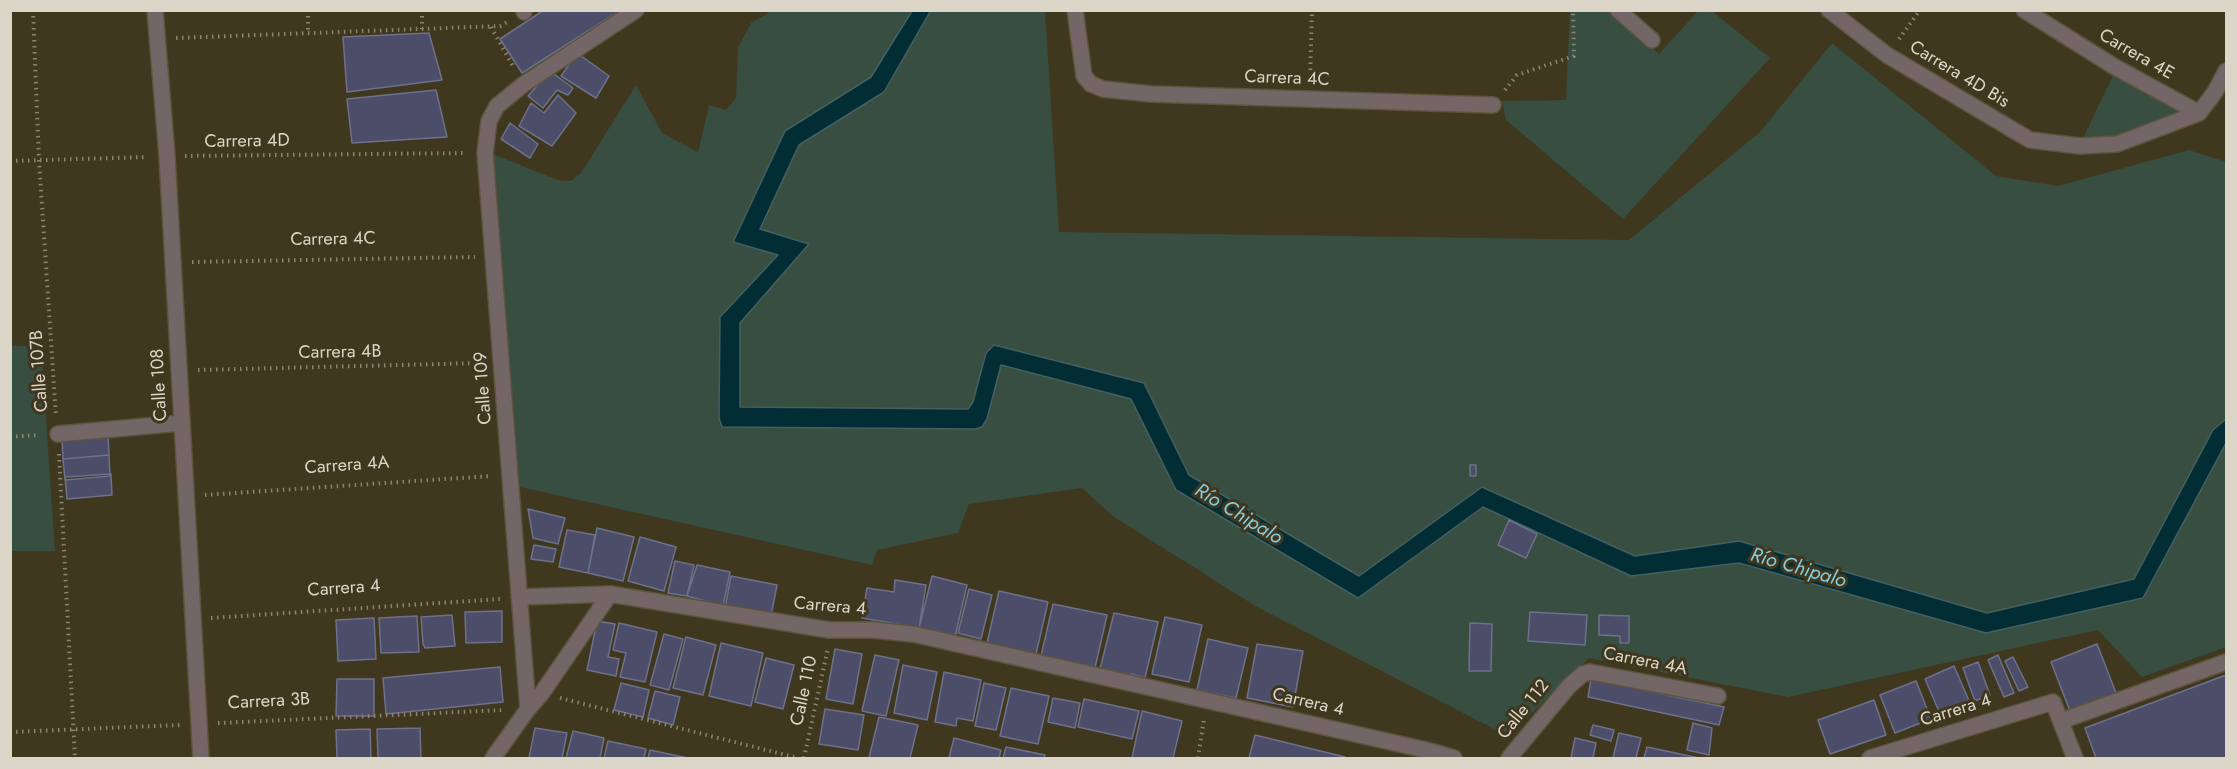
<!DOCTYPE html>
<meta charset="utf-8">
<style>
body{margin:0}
#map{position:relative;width:2237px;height:769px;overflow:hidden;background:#40371f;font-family:Jost,sans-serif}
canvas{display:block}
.frame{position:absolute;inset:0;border:12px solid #dbd6c8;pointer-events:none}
</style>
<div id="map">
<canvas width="2237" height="769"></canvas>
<div class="frame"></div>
</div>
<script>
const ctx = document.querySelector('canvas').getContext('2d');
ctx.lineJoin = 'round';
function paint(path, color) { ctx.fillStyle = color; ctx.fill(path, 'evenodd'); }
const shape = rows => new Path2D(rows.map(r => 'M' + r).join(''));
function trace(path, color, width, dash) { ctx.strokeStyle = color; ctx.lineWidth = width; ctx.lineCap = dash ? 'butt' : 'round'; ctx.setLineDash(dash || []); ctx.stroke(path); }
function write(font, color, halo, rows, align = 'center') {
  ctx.font = font + ' Jost,sans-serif'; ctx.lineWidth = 6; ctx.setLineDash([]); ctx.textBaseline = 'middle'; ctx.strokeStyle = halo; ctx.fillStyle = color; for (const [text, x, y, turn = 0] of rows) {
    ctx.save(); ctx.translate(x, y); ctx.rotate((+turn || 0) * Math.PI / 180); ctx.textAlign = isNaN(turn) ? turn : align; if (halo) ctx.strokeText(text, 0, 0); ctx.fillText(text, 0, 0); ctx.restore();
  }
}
const green = shape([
 [768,11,1045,11,1059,232,1629,240,1760,132,1832,43,1996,176,2058,186,2189,150,2226,162,2226,647,2142,677,2098,630,1788,697,1589,658,1508,736,1257,607,1114,517,1082,488,969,504,958,533,877,550,872,565,520,487,490,153,560,181,571,181,581,173,636,85,662,133,698,152,709,105,726,110,736,98,738,48,751,23,768,13],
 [1570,11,1613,11,1659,54,1698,11,1712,11,1770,58,1623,219,1506,120,1502,101,1566,100],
 [2115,71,2183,113,2077,151],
 [11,346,41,346,55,551,11,551]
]);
const water = shape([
 [931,10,884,92,799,145,760,229,809,244,740,323,740,407,968,409,973,402,986,353,994,345,1144,383,1189,475,1359,576,1482,487,1635,556,1739,541,1987,613,2134,579,2213,430,2226,419,2226,443,2143,598,1986,633,1739,563,1631,576,1483,507,1358,598,1176,490,1131,399,1001,365,987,419,982,427,975,429,722,427,719,418,720,317,778,255,733,242,785,131,871,77,912,11,931,10]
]);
const building = shape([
 [544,10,621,10,522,73,500,39,544,10],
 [429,33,442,80,347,92,343,37,429,33],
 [577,53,609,76,596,98,561,76,577,53],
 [550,71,573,88,568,95,557,90,543,108,528,96,550,71],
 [436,90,447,137,352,143,347,99,436,90],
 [558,95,576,113,552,146,519,126,531,103,544,113,558,95],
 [510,123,538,144,530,158,501,139,510,123],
 [108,433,109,455,63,459,62,437,108,433],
 [109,455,110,476,65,480,63,459,109,455],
 [1470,465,1476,465,1476,476,1470,476,1470,465],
 [111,474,112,495,67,499,65,477,111,474],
 [528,509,565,518,558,544,533,538,528,509],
 [1509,520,1537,534,1526,558,1498,545,1509,520],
 [597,528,634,537,623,581,588,573,597,528],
 [567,530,595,535,588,573,559,567,567,530],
 [640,537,676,547,664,591,628,581,640,537],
 [534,545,556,549,553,562,531,559,534,545],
 [675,561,694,565,687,596,668,593,675,561],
 [697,565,730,572,723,606,687,596,697,565],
 [731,576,777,585,771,616,725,608,731,576],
 [932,576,967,585,955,637,919,628,932,576],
 [895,580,926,585,919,628,862,618,867,588,894,592,895,580],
 [969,589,992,595,981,639,958,633,969,589],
 [999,591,1048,602,1036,654,987,643,999,591],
 [1053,604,1107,615,1095,668,1041,656,1053,604],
 [502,611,502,642,466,643,465,612,502,611],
 [1530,612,1587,615,1585,645,1528,641,1530,612],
 [1114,613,1158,622,1145,678,1131,674,1132,679,1100,669,1114,613],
 [452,615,455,646,425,648,423,644,421,617,452,615],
 [1599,615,1629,616,1629,643,1620,643,1620,636,1599,635,1599,615],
 [417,616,419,652,381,653,379,618,417,616],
 [1165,617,1202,625,1189,682,1152,674,1165,617],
 [374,618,376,659,338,661,336,620,374,618],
 [597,621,615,624,608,657,619,659,616,676,587,670,597,621],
 [619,623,657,632,645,682,620,677,626,653,613,650,619,623],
 [1470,623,1492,624,1491,671,1469,671,1470,623],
 [664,634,683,639,669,690,650,685,664,634],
 [686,637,716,645,703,695,673,688,686,637],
 [1208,639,1248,648,1236,698,1197,690,1208,639],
 [721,643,763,653,751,706,709,696,721,643],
 [1257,644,1303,651,1293,707,1247,698,1257,644],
 [2097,644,2116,693,2070,711,2051,662,2097,644],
 [835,649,862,654,853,704,826,699,835,649],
 [875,655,899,660,886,716,862,711,875,655],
 [1998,655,2014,693,2004,697,1988,660,1998,655],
 [2013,657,2028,687,2019,691,2005,661,2013,657],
 [766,658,794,665,783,709,755,702,766,658],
 [1978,662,1990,695,1975,701,1963,668,1978,662],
 [903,665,937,672,927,720,894,713,903,665],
 [1954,666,1970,703,1941,716,1925,679,1954,666],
 [500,667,503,702,386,714,383,678,500,667],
 [944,672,981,680,973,721,957,718,956,726,935,722,944,672],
 [2226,675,2226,758,2096,758,2085,728,2226,675],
 [337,679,374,679,374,716,336,716,337,679],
 [1591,679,1724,707,1719,725,1588,697,1591,679],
 [1916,681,1931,719,1895,733,1880,695,1916,681],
 [621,683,649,690,643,717,614,710,621,683],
 [984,683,1006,688,996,730,975,726,984,683],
 [1011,688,1049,696,1038,744,1000,736,1011,688],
 [655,691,680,697,673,725,648,718,655,691],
 [1053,698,1080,703,1075,728,1048,722,1053,698],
 [1084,699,1139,711,1132,739,1078,727,1084,699],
 [1874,700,1886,735,1830,754,1818,720,1874,700],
 [825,709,864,715,858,750,819,744,825,709],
 [1142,711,1182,721,1173,758,1132,758,1142,711],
 [879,717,918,725,910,758,869,758,879,717],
 [1693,723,1712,728,1709,755,1687,750,1693,723],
 [1593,725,1614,730,1611,741,1590,735,1593,725],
 [420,728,421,758,378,758,377,729,420,728],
 [535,728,567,733,562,758,529,758,535,728],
 [370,729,371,758,337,758,336,730,370,729],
 [573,731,604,738,600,758,566,758,573,731],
 [1619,733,1641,738,1636,758,1613,758,1619,733],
 [1255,735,1345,757,1344,758,1249,758,1255,735],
 [954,738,1001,750,999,758,949,758,954,738],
 [1575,738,1596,743,1593,758,1571,758,1575,738],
 [608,741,646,749,644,758,604,758,608,741],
 [1006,747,1045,755,1044,758,1003,758,1006,747],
 [1647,747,1699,758,1644,758,1647,747],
 [650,750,688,758,648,758,650,750]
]);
const path = shape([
 [33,10,39,160,56,416],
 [308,10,308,34],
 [422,10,422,29],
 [491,27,514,68],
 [176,38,500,26,509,21],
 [1899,39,1920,10],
 [1310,82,1312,10],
 [1505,90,1517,75,1574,56,1573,10],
 [185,156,466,153],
 [10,161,148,157],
 [192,262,475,257],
 [198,370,481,363],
 [10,437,39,435],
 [59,454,75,758],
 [205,495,491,476],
 [211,618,500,599],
 [560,698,798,758],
 [218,723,504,710],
 [10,732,181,725],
 [804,758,828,648],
 [1198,758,1204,719]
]);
const minor = shape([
 [155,10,167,156,201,758],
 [1075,10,1084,76,1091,84,1103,89,1151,94,1493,105],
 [1618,10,1652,40],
 [1829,10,1887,55,2030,140,2080,146,2117,144,2199,113,2215,92,2226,71],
 [2024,10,2115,67,2199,113],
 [524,12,524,10],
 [58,434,181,423],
 [519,597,610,594,829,630,873,630,913,634,1426,750,1454,758],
 [528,709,542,693,610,594],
 [2061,721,2226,662],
 [493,758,528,709,485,153,489,121,497,106,524,84,636,10],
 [1509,758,1569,686,1583,674,1590,672,1718,696],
 [1870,758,2053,702,2075,758]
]);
const streetNames = [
 ["Carrera 4E",2136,55,30],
 ["Carrera 4D Bis",1959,75,31],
 ["Carrera 4C",1287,79,2],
 ["Carrera 4D",247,142,-1],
 ["Carrera 4C",333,240,-1],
 ["Carrera 4B",340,353,-1],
 ["Calle 107B",40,371,-94],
 ["Calle 108",160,385,-93],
 ["Calle 109",484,388,-94],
 ["Carrera 4A",347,466,-4],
 ["Carrera 4",344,589,-4],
 ["Carrera 4",830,607,5],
 ["Carrera 4A",1645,662,11],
 ["Calle 110",805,691,-78],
 ["Carrera 3B",269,702,-3],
 ["Carrera 4",1308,703,13],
 ["Calle 112",1524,710,-51],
 ["Carrera 4",1956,711,-17]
];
const waterNames = [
 ["Río Chipalo",1238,515,31],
 ["Río Chipalo",1798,569,16]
];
paint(green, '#374e41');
paint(water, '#032d35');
trace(water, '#446061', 1.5);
paint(building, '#4b4d69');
trace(building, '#6e718b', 1.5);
trace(minor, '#5c543d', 18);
trace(path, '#8c8572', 4, [1.5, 4.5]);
trace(minor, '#746667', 15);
write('18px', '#dbd6c8', '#40371f', streetNames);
write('italic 20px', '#85cdde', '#40371f', waterNames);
</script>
